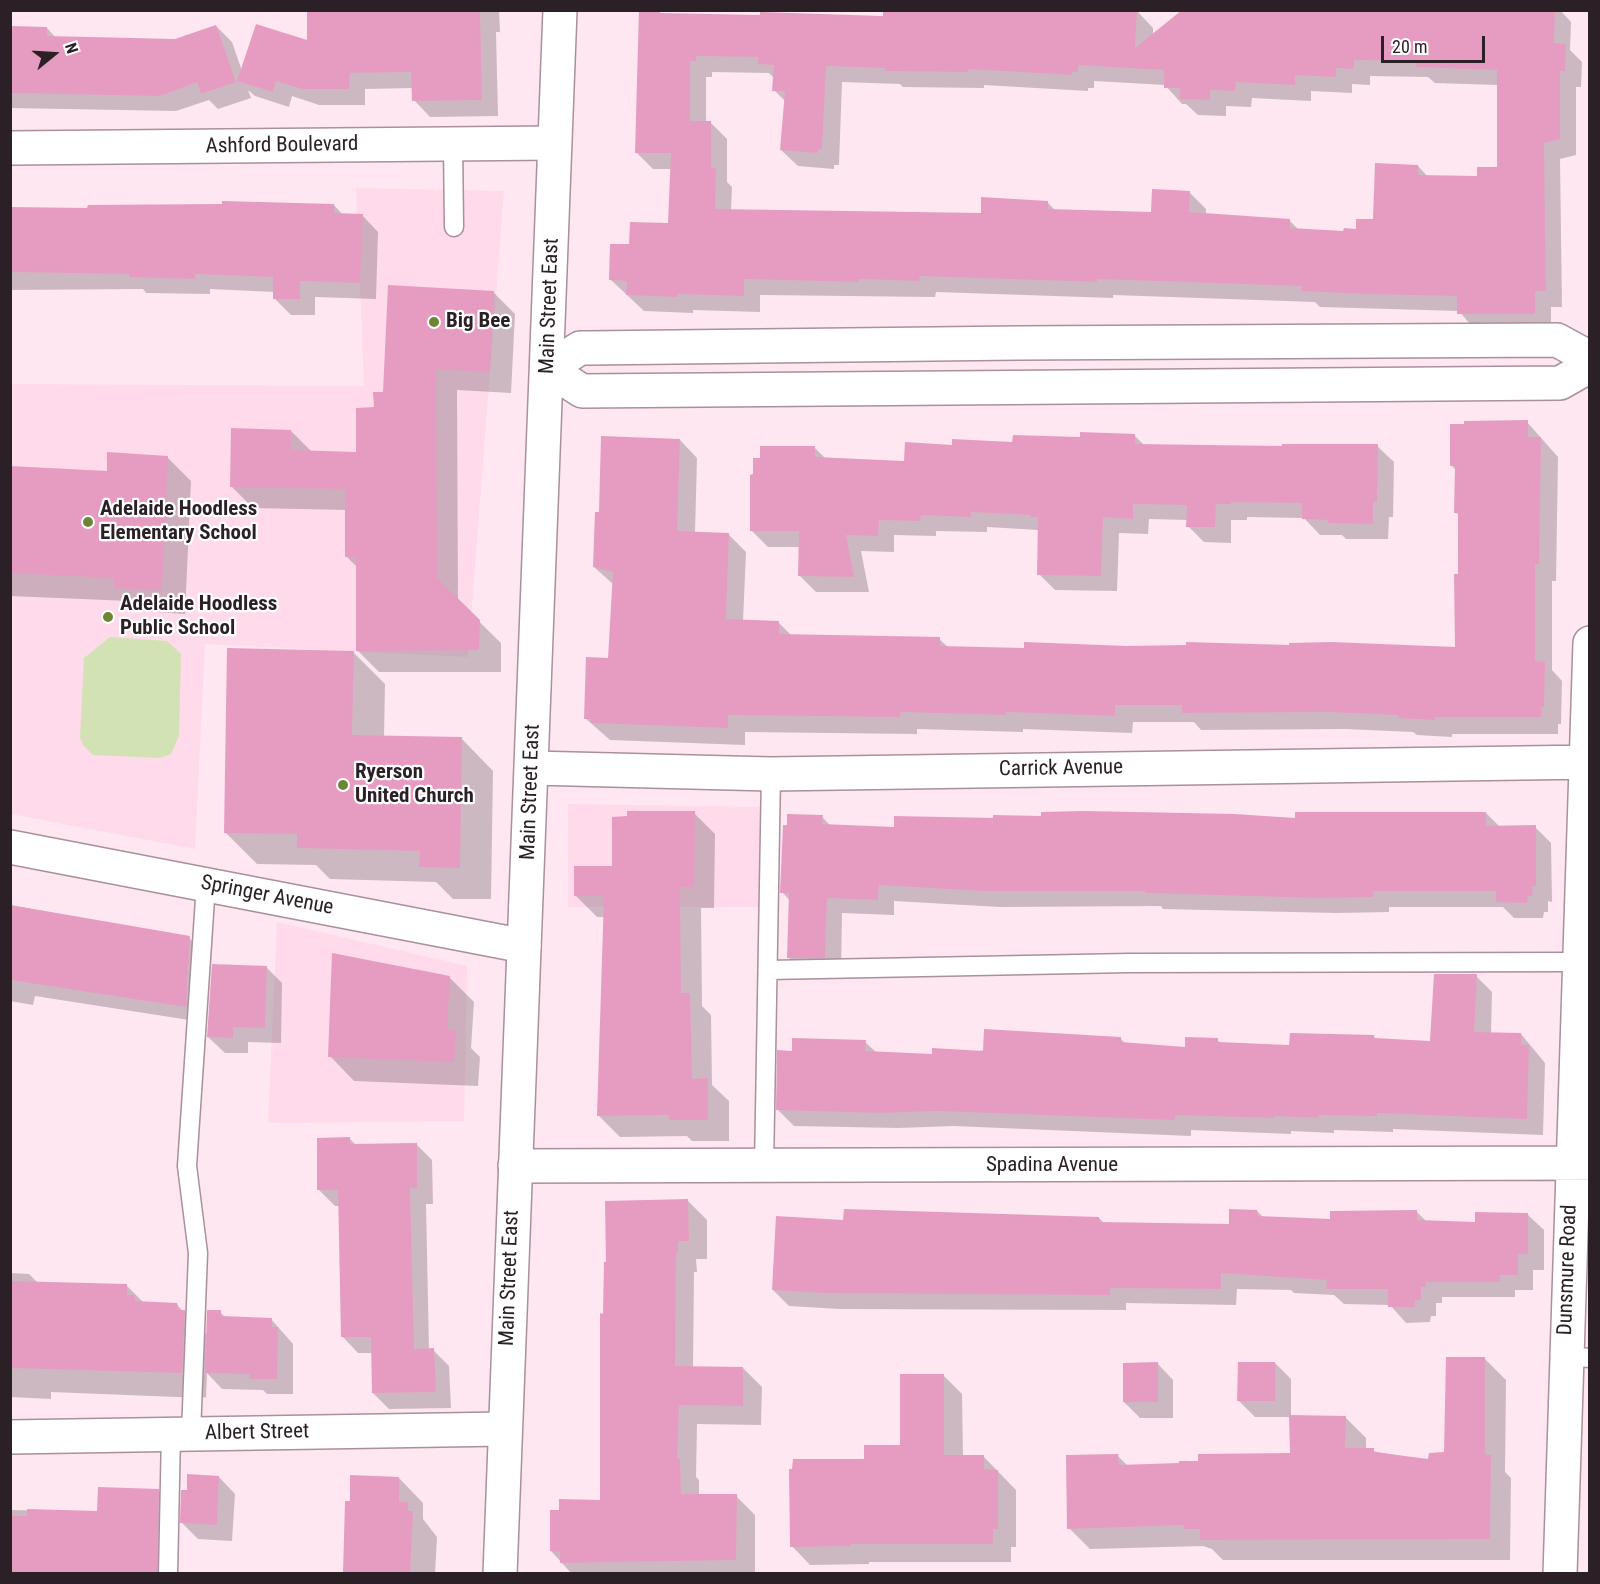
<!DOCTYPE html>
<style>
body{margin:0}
#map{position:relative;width:1600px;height:1584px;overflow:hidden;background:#fee7f1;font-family:"Roboto Condensed",sans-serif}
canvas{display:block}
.frame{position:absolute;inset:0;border:12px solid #2a2025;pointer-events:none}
.north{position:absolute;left:24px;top:24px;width:60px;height:60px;-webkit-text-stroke:4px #fff;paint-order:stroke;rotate:72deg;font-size:16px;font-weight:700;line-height:24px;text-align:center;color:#2a2025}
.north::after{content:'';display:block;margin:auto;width:21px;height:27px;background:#2a2025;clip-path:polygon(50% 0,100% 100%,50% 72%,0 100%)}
.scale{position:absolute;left:1381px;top:36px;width:104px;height:27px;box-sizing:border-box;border:3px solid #2a2025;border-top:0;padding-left:8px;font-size:18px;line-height:21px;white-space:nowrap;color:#2a2025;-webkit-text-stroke:4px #fff;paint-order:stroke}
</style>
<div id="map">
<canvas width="1600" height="1584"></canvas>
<div class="frame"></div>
<div class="north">N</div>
<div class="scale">20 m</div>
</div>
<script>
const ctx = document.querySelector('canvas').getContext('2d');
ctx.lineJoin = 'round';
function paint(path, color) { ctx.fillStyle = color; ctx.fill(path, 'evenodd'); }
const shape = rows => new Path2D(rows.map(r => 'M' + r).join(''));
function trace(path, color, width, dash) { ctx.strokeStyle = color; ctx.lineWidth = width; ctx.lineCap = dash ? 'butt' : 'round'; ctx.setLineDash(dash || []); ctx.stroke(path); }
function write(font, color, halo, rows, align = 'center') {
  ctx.font = font + ' "Roboto Condensed",sans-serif'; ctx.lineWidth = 4.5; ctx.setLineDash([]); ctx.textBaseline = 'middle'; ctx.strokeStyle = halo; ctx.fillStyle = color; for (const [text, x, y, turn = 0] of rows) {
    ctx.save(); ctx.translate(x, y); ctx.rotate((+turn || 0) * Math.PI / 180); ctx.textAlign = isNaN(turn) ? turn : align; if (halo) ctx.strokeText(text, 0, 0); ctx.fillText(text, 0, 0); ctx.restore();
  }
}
const built = shape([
 [356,188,504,191,468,657,205,644,195,849,11,814,10,384,364,386],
 [568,804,760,807,761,907,568,907],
 [277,922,467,966,464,1121,268,1123]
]);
const green = shape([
 [110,637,167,641,181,654,179,736,171,754,160,758,93,755,83,745,80,738,84,658]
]);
const shadow = shape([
 [406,10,499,10,500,32,496,32,498,116,430,117,414,100,413,88,365,89,365,105,319,105,292,96,289,107,255,96,248,90,251,98,218,109,209,100,176,111,10,108,11,27,47,28,56,38,175,40,216,26,232,42,242,71,309,42],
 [641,10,658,10,662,15,884,18,1137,11,1153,28,1153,36,1184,10,1560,10,1571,22,1570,50,1582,62,1581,87,1576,87,1576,155,1560,159,1562,307,1551,307,1551,330,1475,330,1459,311,1320,307,1315,302,1113,295,1113,298,936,292,935,297,760,295,760,312,693,310,693,313,644,311,610,279,631,246,669,225,672,169,653,169,636,152],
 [712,72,769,73,775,79,774,90,785,101,781,150,798,166,834,169,834,165,839,165,842,82,900,84,903,87,984,88,984,85,1088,91,1088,88,1094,88,1094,81,1165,85,1182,104,1186,104,1198,115,1226,116,1226,106,1251,107,1252,98,1311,101,1311,91,1352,93,1352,84,1370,85,1370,76,1428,77,1435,83,1498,85,1498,169,1478,178,1428,177,1418,166,1374,221,1357,230,1345,233,1299,230,1290,221,1206,215,1206,209,1189,192,1152,214,1056,211,1048,203,982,214,731,211,732,187,727,182,727,139,710,122,706,122,706,77,712,77],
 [334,205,343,215,362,215,378,232,376,299,315,297,315,315,291,315,274,298,274,292,210,289,210,294,146,293,143,289,10,290,10,209],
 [493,292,515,314,511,393,457,390,458,601,501,643,501,672,379,672,357,650,357,567,347,557,347,510,253,508,231,486,291,431,312,452,358,453,375,408,384,393],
 [1527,422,1558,457,1556,581,1552,581,1552,670,1562,681,1561,724,1558,724,1558,734,1452,734,1452,737,1417,735,1413,732,1345,729,1201,730,1194,722,1133,722,1132,733,1023,729,1023,732,917,729,917,734,745,732,745,745,610,740,585,718,610,659,614,585,594,567,600,513,680,440,697,458,695,533,729,535,746,552,743,621,778,622,792,636,939,639,948,647,1025,649,1456,648,1460,576,1459,516,1456,512,1456,470,1452,466],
 [1135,436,1145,446,1283,448,1377,446,1394,462,1393,517,1389,517,1388,539,1346,539,1342,535,1320,535,1304,518,1247,517,1247,520,1231,520,1231,543,1204,542,1188,526,1188,520,1149,519,1148,534,1119,533,1117,591,1055,590,1039,574,1039,530,987,527,987,532,936,531,936,536,894,535,894,552,861,551,869,592,816,592,800,576,800,547,768,547,752,531,814,447,826,459,905,462,953,447],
 [167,457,191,481,185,614,139,611,129,601,10,596,10,468,109,472],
 [353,652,385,684,384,737,462,739,493,771,491,899,453,899,436,882,330,879,316,865,257,864,225,832],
 [694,813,715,834,714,908,701,908,702,1006,711,1015,712,1085,729,1101,729,1141,692,1141,687,1136,620,1137,599,1116,605,917,597,917,575,895],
 [1486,813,1500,827,1535,827,1551,843,1552,902,1548,901,1548,912,1544,912,1543,918,1514,918,1503,907,1389,907,1389,912,1336,913,1163,909,1161,906,1000,907,894,901,894,915,842,913,841,973,805,974,789,958,790,901,782,892,822,817,831,826,895,829,995,819,1296,820],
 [10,905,189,938,205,954,202,1022,35,996,33,1005,10,1001],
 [266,967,282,983,281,1043,248,1042,248,1053,225,1053,208,1037],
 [1476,976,1492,992,1491,1034,1521,1034,1545,1063,1543,1135,1393,1129,1393,1132,1334,1130,1334,1133,1291,1131,1291,1134,1191,1130,1191,1136,954,1126,898,1128,794,1126,778,1110,793,1052,865,1042,877,1053,934,1055,1120,1038,1126,1044,1186,1048,1217,1040,1222,1044,1291,1047,1373,1036,1377,1040,1432,1043],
 [450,978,474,1002,471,1048,480,1057,478,1086,354,1081,330,1056],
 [349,1138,356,1145,416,1144,432,1160,433,1204,426,1204,429,1350,433,1350,449,1366,451,1408,389,1409,373,1393,372,1353,358,1353,342,1336,340,1206,335,1206,319,1190],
 [688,1201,707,1220,707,1259,696,1259,697,1272,694,1272,693,1368,743,1368,762,1387,761,1425,697,1424,696,1477,699,1480,699,1495,736,1496,755,1515,755,1574,572,1574,551,1551,561,1511,601,1501,605,1315],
 [1257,1211,1264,1218,1331,1220,1417,1212,1427,1222,1477,1223,1527,1214,1544,1230,1544,1270,1533,1270,1533,1290,1515,1290,1515,1297,1442,1297,1442,1303,1436,1303,1436,1316,1431,1316,1430,1322,1406,1323,1390,1305,1344,1304,1334,1295,1294,1293,1291,1290,1237,1289,1236,1305,1126,1303,1126,1310,840,1309,789,1306,773,1290,845,1221,1099,1218,1104,1223,1230,1226],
 [10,1273,29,1274,38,1283,127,1286,144,1303,176,1304,208,1336,220,1312,226,1318,271,1319,293,1344,293,1394,267,1394,263,1390,222,1389,207,1373,206,1397,202,1398,51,1392,51,1399,10,1397],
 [1485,1359,1506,1380,1505,1472,1511,1478,1510,1560,1223,1560,1212,1549,1203,1546,1090,1549,1069,1528,1118,1456,1128,1466,1181,1465,1291,1454,1291,1417,1255,1417,1239,1401,1275,1363,1291,1379,1291,1417,1345,1417,1366,1438,1366,1450,1430,1461,1446,1453],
 [1157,1363,1173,1380,1173,1418,1140,1418,1124,1402],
 [943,1375,962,1394,963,1456,983,1456,1016,1490,1016,1547,1011,1547,1011,1562,869,1562,869,1564,810,1565,792,1546,866,1460,902,1447],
 [219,1477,235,1494,232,1541,198,1539,182,1523,188,1492],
 [399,1478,423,1503,423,1519,437,1537,435,1574,344,1574],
 [158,1490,179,1511,178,1574,12,1574,10,1510,99,1512]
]);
const building = shape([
 [307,10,480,10,482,100,412,101,411,72,350,73,349,89,302,89,276,81,273,92,237,81,256,24,307,40],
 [639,10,657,10,660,13,760,15,760,12,883,16,883,10,1137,10,1135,48,1182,10,1555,10,1554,43,1566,44,1565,71,1560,71,1560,139,1544,143,1546,291,1535,291,1535,314,1457,314,1457,296,1366,294,1301,291,1302,286,1097,279,1097,282,920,276,919,281,859,279,859,282,744,279,744,296,677,294,677,297,626,295,627,281,609,280,610,244,629,244,630,222,668,223,671,153,635,153],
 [696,56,758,57,758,64,774,65,772,91,785,91,780,150,818,153,818,149,822,149,826,66,885,68,885,71,968,72,968,69,1072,75,1072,72,1078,72,1078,65,1164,70,1164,88,1180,88,1180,99,1210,100,1210,90,1235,91,1236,82,1295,85,1295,75,1336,77,1336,68,1354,69,1354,60,1417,61,1416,67,1497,70,1497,167,1477,167,1477,176,1418,175,1418,165,1375,163,1373,219,1356,219,1356,229,1344,228,1343,231,1290,228,1290,219,1189,212,1190,191,1152,189,1151,212,1048,209,1048,201,981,197,981,213,715,209,716,168,711,168,711,121,690,121,690,61,696,61],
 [216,25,236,82,201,94,197,82,160,96,10,93,10,26,47,27,47,36,175,39],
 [222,201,334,204,334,213,363,214,360,283,300,281,300,299,273,299,273,277,195,274,195,279,129,277,129,274,10,272,10,207,87,208,88,205,222,204],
 [388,285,494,291,490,372,436,369,437,578,480,620,479,650,356,651,356,557,345,557,345,489,230,487,231,428,291,430,291,450,356,452,356,408,374,407,373,392,383,392],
 [1528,420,1528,437,1541,437,1539,564,1535,564,1535,661,1545,662,1544,707,1541,707,1541,717,1435,717,1435,720,1398,718,1398,715,1327,712,1182,713,1182,705,1115,705,1115,716,1006,712,1006,715,900,712,900,717,728,715,728,728,591,723,591,719,584,719,586,657,608,658,613,572,593,567,595,512,599,512,601,436,680,439,677,531,729,533,726,619,779,621,779,634,940,637,940,646,1024,648,1024,642,1127,646,1186,645,1186,642,1289,645,1289,643,1331,642,1455,647,1454,574,1458,574,1458,513,1454,513,1455,466,1450,466,1450,424,1464,424,1464,421],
 [1080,432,1135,434,1135,444,1282,446,1282,444,1378,444,1377,502,1373,502,1373,524,1328,523,1328,520,1302,519,1302,503,1231,502,1231,504,1216,504,1215,527,1186,527,1187,505,1133,504,1133,519,1103,517,1101,576,1037,575,1038,517,1031,517,1031,515,971,512,971,517,921,515,920,521,879,520,878,536,846,535,854,577,798,576,799,531,750,531,750,475,753,474,753,458,760,458,760,446,815,446,815,457,904,461,905,442,952,445,952,439,1012,442,1013,435,1080,437],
 [107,452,168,456,162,590,114,588,114,578,10,573,10,466,107,471],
 [227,648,354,651,352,735,462,737,460,868,419,867,420,851,297,848,297,834,224,833],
 [627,811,695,811,694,887,680,887,681,993,690,993,692,1079,708,1078,708,1120,669,1120,669,1115,597,1116,604,896,574,896,574,866,612,866,612,817,627,816],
 [1084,811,1234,814,1295,818,1295,812,1486,812,1486,826,1536,825,1536,886,1532,886,1533,896,1528,896,1527,903,1496,902,1496,891,1373,891,1373,897,1319,898,1145,893,1145,891,983,891,879,885,878,900,827,898,825,958,787,958,789,893,780,893,783,825,787,825,787,814,823,815,822,824,894,827,894,816,993,818,993,815,1041,816,1041,812],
 [10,905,190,936,186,1007,10,980],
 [332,953,450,976,447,1029,456,1031,454,1062,328,1057],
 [212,964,267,966,265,1028,233,1027,233,1038,207,1037],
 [1434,974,1477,974,1474,1032,1521,1033,1521,1045,1529,1045,1527,1119,1377,1113,1377,1116,1318,1115,1318,1118,1275,1116,1275,1118,1175,1115,1175,1120,937,1111,880,1113,776,1110,777,1050,792,1051,792,1038,866,1040,865,1051,932,1054,932,1048,983,1051,984,1029,1121,1037,1121,1042,1185,1047,1185,1037,1218,1038,1218,1042,1289,1045,1290,1033,1374,1035,1374,1038,1430,1041],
 [350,1137,350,1144,417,1143,417,1188,410,1188,414,1349,434,1348,436,1392,372,1393,371,1337,341,1337,338,1190,317,1190,317,1138],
 [688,1199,689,1241,678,1241,678,1253,676,1253,675,1366,743,1367,743,1406,679,1405,677,1459,680,1459,681,1494,737,1494,736,1560,560,1563,560,1552,550,1551,550,1510,559,1510,559,1499,600,1500,600,1313,603,1314,604,1262,606,1262,605,1201],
 [844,1209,1099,1217,1099,1222,1229,1224,1229,1209,1257,1210,1258,1216,1330,1219,1330,1211,1417,1210,1417,1220,1475,1222,1475,1212,1528,1213,1528,1254,1518,1254,1518,1275,1500,1275,1500,1282,1426,1282,1426,1287,1421,1287,1421,1300,1415,1300,1415,1307,1388,1307,1388,1289,1326,1289,1327,1280,1221,1273,1221,1289,1110,1288,1110,1295,823,1293,772,1290,776,1216,843,1220],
 [10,1281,127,1284,127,1295,135,1295,135,1301,177,1303,179,1310,185,1310,182,1373,10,1368],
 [207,1310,221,1310,221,1316,272,1318,272,1327,278,1327,277,1379,250,1379,249,1374,205,1373],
 [1446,1357,1485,1357,1485,1450,1486,1455,1491,1455,1490,1539,1200,1540,1200,1529,1184,1529,1184,1525,1067,1529,1066,1455,1118,1454,1119,1465,1179,1463,1179,1461,1198,1461,1198,1454,1290,1453,1289,1415,1346,1416,1345,1448,1374,1448,1374,1452,1428,1459,1429,1453,1444,1452],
 [1158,1362,1158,1402,1123,1402,1123,1363],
 [1238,1362,1275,1362,1275,1401,1237,1401],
 [900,1374,944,1374,944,1455,984,1455,984,1469,998,1470,998,1529,993,1529,993,1544,851,1544,851,1546,790,1547,789,1469,792,1469,793,1459,864,1459,864,1445,900,1445],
 [187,1474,219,1476,217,1525,180,1523,181,1490,187,1490],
 [350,1475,399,1477,399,1502,408,1502,408,1511,413,1511,410,1574,343,1574,345,1501,350,1501],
 [98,1487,159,1489,157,1574,10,1574,12,1516,27,1516,27,1509,97,1511]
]);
const lane = shape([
 [453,144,454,227],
 [768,970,1129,963,1580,962],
 [764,1167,771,774],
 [1565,1356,1590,1358],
 [191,1434,198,1253,187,1166,206,884],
 [168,1574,171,1434]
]);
const street = shape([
 [10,148,554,143],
 [1590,358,1557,340,1019,343,589,348,580,348,548,369,582,391,1560,383,1590,366],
 [532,768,771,774,1590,762],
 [10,847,524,946],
 [515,1166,1590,1163],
 [10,1437,504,1429],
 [1560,1574,1590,643]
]);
const primary = shape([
 [500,1574,560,10]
]);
const markers = [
 [434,322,6,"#6f8435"],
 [88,522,6,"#6f8435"],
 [108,617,6,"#6f8435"],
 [343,785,6,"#6f8435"]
];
const streetNames = [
 ["Ashford Boulevard",282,146,-1],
 ["Main Street East",550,306,-88],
 ["Carrick Avenue",1061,769,-1],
 ["Main Street East",531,792,-88],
 ["Springer Avenue",267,896,11],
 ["Spadina Avenue",1052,1166],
 ["Dunsmure Road",1568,1270,-88],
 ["Main Street East",510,1278,-88],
 ["Albert Street",257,1433,-1]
];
const poiNames = [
 ["Big Bee",446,322],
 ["Adelaide Hoodless",100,510],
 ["Elementary School",100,534],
 ["Adelaide Hoodless",120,605],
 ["Public School",120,629],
 ["Ryerson",355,773],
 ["United Church",355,797]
];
paint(built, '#ffdaeb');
paint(green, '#d3e2b4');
paint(shadow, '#0003');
paint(building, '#e69cc1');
trace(lane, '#aa8f9c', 21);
trace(street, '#aa8f9c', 36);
trace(primary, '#aa8f9c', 36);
trace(lane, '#fff', 18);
trace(street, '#fff', 33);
trace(primary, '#fff', 33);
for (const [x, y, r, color] of markers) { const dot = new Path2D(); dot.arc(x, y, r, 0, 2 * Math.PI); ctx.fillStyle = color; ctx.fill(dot); trace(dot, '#fff', 2); }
write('21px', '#2a2025', '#fff', streetNames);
write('bold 21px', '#2a2025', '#fff', poiNames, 'left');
</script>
